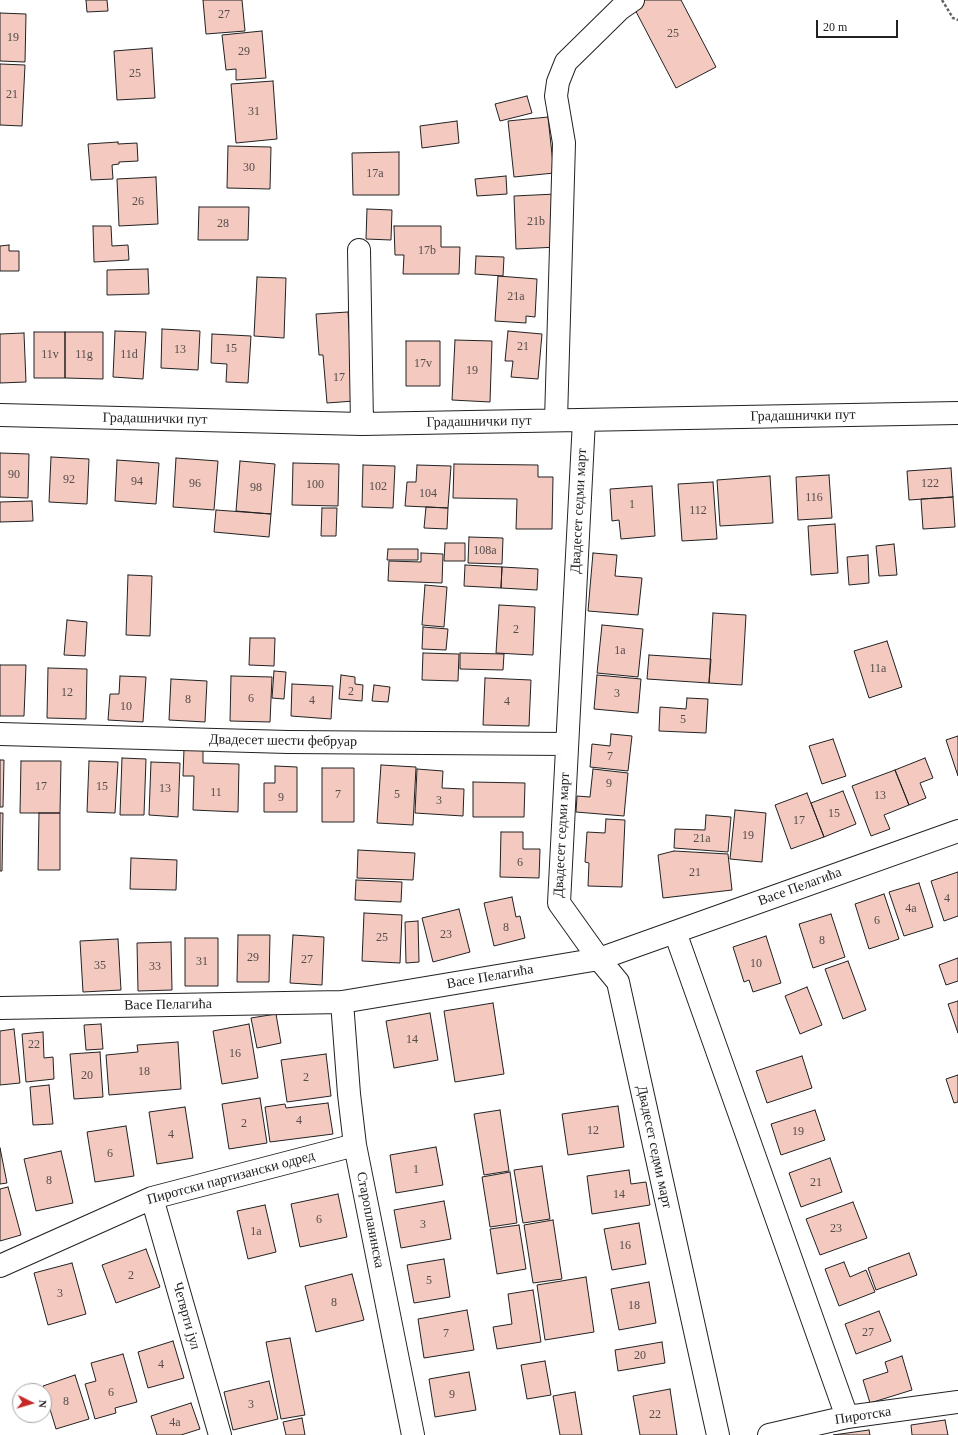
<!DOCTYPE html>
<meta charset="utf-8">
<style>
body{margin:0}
#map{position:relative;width:958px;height:1435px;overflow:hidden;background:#fff;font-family:"Times New Roman",serif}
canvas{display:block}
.north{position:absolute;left:12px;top:1383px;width:40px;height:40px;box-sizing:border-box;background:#fff;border:1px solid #a7a7a7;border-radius:50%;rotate:95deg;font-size:11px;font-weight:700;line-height:16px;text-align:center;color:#222}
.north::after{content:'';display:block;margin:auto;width:14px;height:18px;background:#c62828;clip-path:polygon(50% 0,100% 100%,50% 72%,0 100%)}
.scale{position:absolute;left:816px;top:20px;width:82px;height:18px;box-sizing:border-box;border:2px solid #222;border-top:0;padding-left:5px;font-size:12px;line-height:14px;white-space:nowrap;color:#222;-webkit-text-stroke:3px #fff;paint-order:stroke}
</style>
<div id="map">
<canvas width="958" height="1435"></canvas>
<div class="north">N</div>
<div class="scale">20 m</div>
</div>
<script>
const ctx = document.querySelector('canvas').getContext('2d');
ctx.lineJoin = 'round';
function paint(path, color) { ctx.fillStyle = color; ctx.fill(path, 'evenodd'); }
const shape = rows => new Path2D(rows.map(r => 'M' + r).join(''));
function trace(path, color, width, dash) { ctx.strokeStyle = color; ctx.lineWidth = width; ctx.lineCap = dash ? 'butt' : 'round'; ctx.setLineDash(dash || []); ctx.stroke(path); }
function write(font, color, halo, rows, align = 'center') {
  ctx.font = font + ' "Times New Roman",serif'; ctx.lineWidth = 3; ctx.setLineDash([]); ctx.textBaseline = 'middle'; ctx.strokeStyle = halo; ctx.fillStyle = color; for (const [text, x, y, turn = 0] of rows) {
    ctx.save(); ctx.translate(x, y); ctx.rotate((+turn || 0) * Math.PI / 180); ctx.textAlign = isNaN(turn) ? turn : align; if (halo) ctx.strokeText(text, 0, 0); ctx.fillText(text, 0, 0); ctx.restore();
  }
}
const building = shape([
 [86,0,107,0,108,11,87,12,86,0],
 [203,0,242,0,245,31,206,34,203,0],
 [634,0,681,0,716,67,676,88,631,2,634,0],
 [0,13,26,14,25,62,0,61,0,13],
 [262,31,266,78,236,80,236,69,226,70,222,35,262,31],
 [152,48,155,98,117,100,114,51,152,48],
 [0,64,25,65,22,126,0,125,0,64],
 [273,81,277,139,236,143,231,84,273,81],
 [527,96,532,113,500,121,495,104,527,96],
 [548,117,554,173,514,177,508,121,548,117],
 [457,121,459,143,422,148,420,126,457,121],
 [118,142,118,144,137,143,138,161,119,162,119,164,112,165,113,179,91,180,88,144,118,142],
 [228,146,271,147,270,189,227,188,228,146],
 [399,152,399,195,353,195,352,153,399,152],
 [506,176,507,194,477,196,475,179,506,176],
 [156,177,158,224,119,226,117,179,156,177],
 [556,194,558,247,516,249,514,196,556,194],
 [199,207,249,207,248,240,198,240,199,207],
 [367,209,392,210,391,240,366,239,367,209],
 [93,226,111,226,112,246,128,245,129,260,94,262,93,226],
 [394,226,441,226,441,247,460,247,459,274,403,274,404,255,395,255,394,226],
 [9,245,9,251,19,251,19,271,0,271,0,246,9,245],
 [476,256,504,257,503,276,475,274,476,256],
 [148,269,149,294,107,295,107,270,148,269],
 [498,276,537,279,535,317,526,316,526,323,495,321,498,276],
 [257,277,286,278,284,338,254,336,257,277],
 [348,312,354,401,327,403,323,355,319,355,316,314,348,312],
 [162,329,200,331,198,370,161,368,162,329],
 [115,331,146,332,143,379,113,377,115,331],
 [508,331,542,334,538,379,511,377,513,361,505,361,508,331],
 [34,332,65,332,65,378,34,378,34,332],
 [65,332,103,332,103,379,65,378,65,332],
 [24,333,26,382,0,383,0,334,24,333],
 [212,334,251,336,248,383,226,382,227,364,211,363,212,334],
 [455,340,492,341,490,402,452,400,455,340],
 [406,341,440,341,440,386,406,386,406,341],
 [0,453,29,454,28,498,0,497,0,453],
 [51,457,89,459,87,504,49,502,51,457],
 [176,458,218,461,214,510,173,507,176,458],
 [117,460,159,463,156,504,115,501,117,460],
 [240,461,275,464,271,514,236,511,240,461],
 [293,463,339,464,338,506,292,505,293,463],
 [454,464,538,465,538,477,553,477,552,529,516,529,517,499,453,498,454,464],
 [363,465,395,466,393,508,362,507,363,465],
 [417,465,451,466,448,508,405,506,407,482,416,482,417,465],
 [951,468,953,497,909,500,907,471,951,468],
 [829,475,832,518,798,520,796,477,829,475],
 [770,476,773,523,720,526,717,480,770,476],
 [713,482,717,539,682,541,678,484,713,482],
 [652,486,655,536,621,539,619,520,612,521,610,489,652,486],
 [953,497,955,527,923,529,921,499,953,497],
 [32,501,33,521,0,522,0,502,32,501],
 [426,507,448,508,447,529,424,528,426,507],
 [322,508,337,508,336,536,321,536,322,508],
 [216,510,271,514,269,537,214,532,216,510],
 [835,524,838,573,811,575,808,526,835,524],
 [469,537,503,538,502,564,468,563,469,537],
 [445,543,465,543,465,561,444,561,445,543],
 [894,544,897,575,879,576,876,546,894,544],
 [388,549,418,549,418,560,387,560,388,549],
 [421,553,443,554,442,583,388,581,389,561,421,562,421,553],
 [593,553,617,555,615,576,642,578,638,615,588,611,593,553],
 [868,555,869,583,849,585,847,557,868,555],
 [465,565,502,567,501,588,464,586,465,565],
 [502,567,538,569,537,590,501,588,502,567],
 [128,575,152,576,150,636,126,635,128,575],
 [425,585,447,587,444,627,422,625,425,585],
 [499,605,535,607,533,655,496,653,499,605],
 [713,613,746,615,742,685,709,683,713,613],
 [67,620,87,622,85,656,64,655,67,620],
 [602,625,643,629,638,677,597,673,602,625],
 [423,627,448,629,446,650,422,649,423,627],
 [250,638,275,638,274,666,249,665,250,638],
 [887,641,902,687,869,698,854,651,887,641],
 [423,653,459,654,458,681,422,680,423,653],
 [460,653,504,654,503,670,460,669,460,653],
 [649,655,711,659,709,683,647,679,649,655],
 [0,665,26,665,24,716,0,716,0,665],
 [48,668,87,669,86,719,47,718,48,668],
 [274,671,286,672,284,699,272,698,274,671],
 [341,675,355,677,355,684,363,685,362,701,339,699,341,675],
 [597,675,641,679,638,713,594,709,597,675],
 [120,676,146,677,143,722,108,720,110,694,119,694,120,676],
 [231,676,272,677,270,722,230,721,231,676],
 [485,678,531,680,529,726,483,725,485,678],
 [171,679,207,681,205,722,169,720,171,679],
 [292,684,333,686,331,719,291,716,292,684],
 [374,685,390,687,388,702,372,701,374,685],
 [687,698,708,699,706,733,659,731,660,707,686,709,687,698],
 [611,734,632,736,628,771,590,767,592,744,610,746,611,734],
 [958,736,958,776,946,740,958,736],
 [833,739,846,776,822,784,809,746,833,739],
 [184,749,203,750,203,763,239,764,238,812,193,810,194,776,183,776,184,749],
 [122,758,146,759,144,815,120,815,122,758],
 [925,758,933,778,920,783,926,798,909,805,895,770,925,758],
 [0,760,4,760,3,807,0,807,0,760],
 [21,761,61,761,60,813,20,813,21,761],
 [89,761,118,762,115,813,87,812,89,761],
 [151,762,180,763,178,817,149,815,151,762],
 [381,765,416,767,413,825,377,823,381,765],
 [275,766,297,767,297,812,264,812,264,783,275,783,275,766],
 [322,768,354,768,354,822,322,822,322,768],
 [417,769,443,771,442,788,464,789,463,816,415,813,417,769],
 [593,769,628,773,624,816,576,812,577,796,590,797,593,769],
 [895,770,909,805,884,815,890,829,871,836,852,786,895,770],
 [473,782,525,783,524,817,473,817,473,782],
 [843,791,856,824,824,837,811,803,843,791],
 [807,793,824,837,791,849,775,805,807,793],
 [735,810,766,813,762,862,730,859,735,810],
 [0,813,3,813,2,871,0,871,0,813],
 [39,813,60,813,60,870,38,870,39,813],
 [706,815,731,817,728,852,674,848,675,829,705,830,706,815],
 [606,819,625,820,622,887,588,886,589,863,585,862,587,832,605,833,606,819],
 [501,832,523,832,523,849,540,849,539,878,500,877,501,832],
 [358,850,415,853,413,880,357,878,358,850],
 [674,851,728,854,732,890,663,898,658,855,674,851],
 [131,858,177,860,176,890,130,889,131,858],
 [958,872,958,916,944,921,931,881,958,872],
 [356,880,402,882,401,902,355,900,356,880],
 [919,883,933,927,904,936,889,892,919,883],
 [884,894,899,939,869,949,855,904,884,894],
 [512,897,516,917,520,916,525,938,494,946,484,903,512,897],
 [459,909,470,952,433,962,422,918,459,909],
 [364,913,402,915,400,963,362,961,364,913],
 [831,914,845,957,813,968,799,924,831,914],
 [418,921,419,962,406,963,405,922,418,921],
 [238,935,270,935,269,982,237,982,238,935],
 [293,935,324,937,322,985,290,983,293,935],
 [766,936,781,983,753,992,749,980,744,982,733,947,766,936],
 [185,938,218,938,218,986,185,986,185,938],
 [118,939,121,990,83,992,80,941,118,939],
 [171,942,172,990,138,991,137,943,171,942],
 [958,958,958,981,946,985,939,965,958,958],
 [848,961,866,1010,843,1019,825,969,848,961],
 [807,987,822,1025,800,1034,785,996,807,987],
 [958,1001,958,1033,948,1004,958,1001],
 [493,1003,504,1074,455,1082,444,1011,493,1003],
 [430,1013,438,1060,394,1068,386,1021,430,1013],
 [276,1014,281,1043,257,1048,251,1018,276,1014],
 [101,1024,103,1049,86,1050,84,1025,101,1024],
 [249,1024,258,1078,222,1084,213,1031,249,1024],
 [14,1029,20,1083,0,1085,0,1031,14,1029],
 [43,1032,44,1058,53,1057,54,1079,26,1082,22,1034,43,1032],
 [178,1042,181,1089,109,1095,106,1055,138,1052,137,1045,178,1042],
 [100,1052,103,1097,74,1099,70,1054,100,1052],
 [326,1054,331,1096,287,1102,281,1060,326,1054],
 [802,1056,812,1088,767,1103,756,1071,802,1056],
 [958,1075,958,1102,954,1103,946,1079,958,1075],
 [49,1085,53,1124,33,1125,30,1087,49,1085],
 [260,1098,267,1143,229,1149,222,1104,260,1098],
 [328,1103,333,1134,270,1142,265,1107,285,1104,286,1108,328,1103],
 [618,1106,624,1147,568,1155,562,1114,618,1106],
 [185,1107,193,1158,157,1164,149,1112,185,1107],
 [500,1110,509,1171,484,1175,474,1114,500,1110],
 [815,1110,825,1140,781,1155,771,1124,815,1110],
 [126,1126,134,1176,95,1182,87,1132,126,1126],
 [436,1147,443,1185,396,1193,390,1155,436,1147],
 [0,1148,7,1183,0,1184,0,1148],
 [61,1151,73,1203,36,1211,24,1159,61,1151],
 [830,1158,842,1192,801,1207,789,1173,830,1158],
 [542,1166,550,1219,523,1223,514,1170,542,1166],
 [629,1170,631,1184,646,1182,650,1205,592,1214,587,1176,629,1170],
 [510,1172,517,1223,490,1227,482,1177,510,1172],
 [8,1187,21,1235,0,1241,0,1189,8,1187],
 [338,1194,347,1237,300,1247,291,1204,338,1194],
 [444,1201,451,1239,401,1248,394,1210,444,1201],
 [853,1202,867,1238,820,1255,806,1219,853,1202],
 [265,1205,276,1252,248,1259,237,1211,265,1205],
 [553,1220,562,1279,533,1283,524,1225,553,1220],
 [639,1223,646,1264,612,1270,604,1229,639,1223],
 [519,1225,526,1269,497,1274,490,1229,519,1225],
 [146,1249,160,1287,116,1303,102,1265,146,1249],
 [909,1253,917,1275,876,1290,868,1268,909,1253],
 [444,1259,450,1297,414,1303,407,1265,444,1259],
 [844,1262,850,1277,866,1270,875,1292,839,1306,825,1269,844,1262],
 [72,1263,86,1314,48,1325,34,1273,72,1263],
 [352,1274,364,1320,316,1332,305,1286,352,1274],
 [586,1277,594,1332,545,1340,537,1285,586,1277],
 [649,1282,656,1323,619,1330,611,1289,649,1282],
 [533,1290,541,1342,497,1349,493,1327,512,1324,508,1294,533,1290],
 [467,1310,474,1350,424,1358,418,1319,467,1310],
 [879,1311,891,1341,856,1354,845,1324,879,1311],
 [290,1338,305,1415,281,1419,266,1342,290,1338],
 [173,1341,184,1378,148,1388,138,1352,173,1341],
 [662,1342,665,1363,618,1371,615,1350,662,1342],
 [123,1354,137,1402,115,1408,116,1413,95,1419,85,1384,96,1381,91,1363,123,1354],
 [902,1356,912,1390,870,1403,863,1380,888,1372,885,1362,902,1356],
 [545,1361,551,1395,527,1399,521,1365,545,1361],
 [469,1372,476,1410,435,1417,429,1379,469,1372],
 [75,1375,89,1419,56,1429,43,1386,75,1375],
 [269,1381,278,1419,233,1430,224,1392,269,1381],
 [670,1389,677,1435,640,1435,633,1396,670,1389],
 [575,1392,582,1435,560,1435,553,1396,575,1392],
 [191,1403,200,1429,181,1435,157,1435,151,1416,191,1403],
 [302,1418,305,1435,286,1435,283,1422,302,1418],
 [945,1420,948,1435,912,1435,911,1425,945,1420],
 [869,1430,870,1435,833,1435,869,1430]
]);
const path = shape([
 [942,0,953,18,958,20]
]);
const minor = shape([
 [359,250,362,424],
 [0,415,362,424,958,413],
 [556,420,564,143,556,96,558,82,566,62,620,9,633,0],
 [584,420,559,903,599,959,618,982,718,1435],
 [0,734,288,742,567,744],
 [675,932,847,1417],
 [342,1002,349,1094,355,1145,413,1435],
 [0,1008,342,1002,599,959,958,831],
 [152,1198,220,1435],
 [0,1266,152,1198,355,1145],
 [769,1435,847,1417,958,1402]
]);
const numberNames = [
 ["27",224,15],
 ["25",673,34],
 ["19",13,38],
 ["29",244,52],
 ["25",135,74],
 ["21",12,95],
 ["31",254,112],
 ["30",249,168],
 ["17a",375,174],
 ["26",138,202],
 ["21b",536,222],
 ["28",223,224],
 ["17b",427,251],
 ["21a",516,297],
 ["21",523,347],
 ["15",231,349],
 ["13",180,350],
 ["11v",50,355],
 ["11g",84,355],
 ["11d",129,355],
 ["17v",423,364],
 ["19",472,371],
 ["17",339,378],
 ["90",14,475],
 ["92",69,480],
 ["94",137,482],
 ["96",195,484],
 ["122",930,484],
 ["100",315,485],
 ["102",378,487],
 ["98",256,488],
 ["104",428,494],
 ["116",814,498],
 ["1",632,505],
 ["112",698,511],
 ["108a",485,551],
 ["2",516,630],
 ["1a",620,651],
 ["11a",878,669],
 ["2",351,692],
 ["12",67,693],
 ["3",617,694],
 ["6",251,699],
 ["8",188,700],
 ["4",312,701],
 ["4",507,702],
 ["10",126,707],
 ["5",683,720],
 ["7",610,757],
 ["9",609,784],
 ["17",41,787],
 ["15",102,787],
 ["13",165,789],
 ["11",216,793],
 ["7",338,795],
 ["5",397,795],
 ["13",880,796],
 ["9",281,798],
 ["3",439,801],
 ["15",834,814],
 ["17",799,821],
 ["19",748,836],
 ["21a",702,839],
 ["6",520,863],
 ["21",695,873],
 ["4",947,899],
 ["4a",911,909],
 ["6",877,921],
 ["8",506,928],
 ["23",446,935],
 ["25",382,938],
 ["8",822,941],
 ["29",253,958],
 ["27",307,960],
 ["31",202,962],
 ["10",756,964],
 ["35",100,966],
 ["33",155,967],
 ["14",412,1040],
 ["22",34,1045],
 ["16",235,1054],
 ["18",144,1072],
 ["20",87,1076],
 ["2",306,1078],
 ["4",299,1121],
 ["2",244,1124],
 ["12",593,1131],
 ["19",798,1132],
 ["4",171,1135],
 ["6",110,1154],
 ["1",416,1170],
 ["8",49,1181],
 ["21",816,1183],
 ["14",619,1195],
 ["6",319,1220],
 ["3",423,1225],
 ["23",836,1229],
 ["1a",256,1232],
 ["16",625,1246],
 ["2",131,1276],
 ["5",429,1281],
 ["3",60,1294],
 ["8",334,1303],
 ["18",634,1306],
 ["27",868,1333],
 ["7",446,1334],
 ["20",640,1356],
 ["4",161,1365],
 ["6",111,1393],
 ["9",452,1395],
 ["8",66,1402],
 ["3",251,1405],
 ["22",655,1415],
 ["4a",175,1423]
];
const streetNames = [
 ["Градашнички пут",803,416,-1],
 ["Градашнички пут",155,419,1],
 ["Градашнички пут",479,422,-1],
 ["Двадесет седми март",579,511,-87],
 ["Двадесет шести фебруар",283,741,1],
 ["Двадесет седми март",562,835,-87],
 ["Васе Пелагића",800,887,-20],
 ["Васе Пелагића",490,977,-10],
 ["Васе Пелагића",168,1005,-1],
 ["Двадесет седми март",654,1147,78],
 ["Пиротски партизански одред",231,1178,-15],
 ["Старопланинска",370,1220,79],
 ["Четврти јул",186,1316,74],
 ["Пиротска",863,1416,-9]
];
paint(building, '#f3c9c0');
trace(building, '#222', 1);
trace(minor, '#222', 24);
trace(path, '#646464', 2.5, [3, 2]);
trace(minor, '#fff', 22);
write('12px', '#564c4a', null, numberNames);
write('14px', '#222', '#fff', streetNames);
</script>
